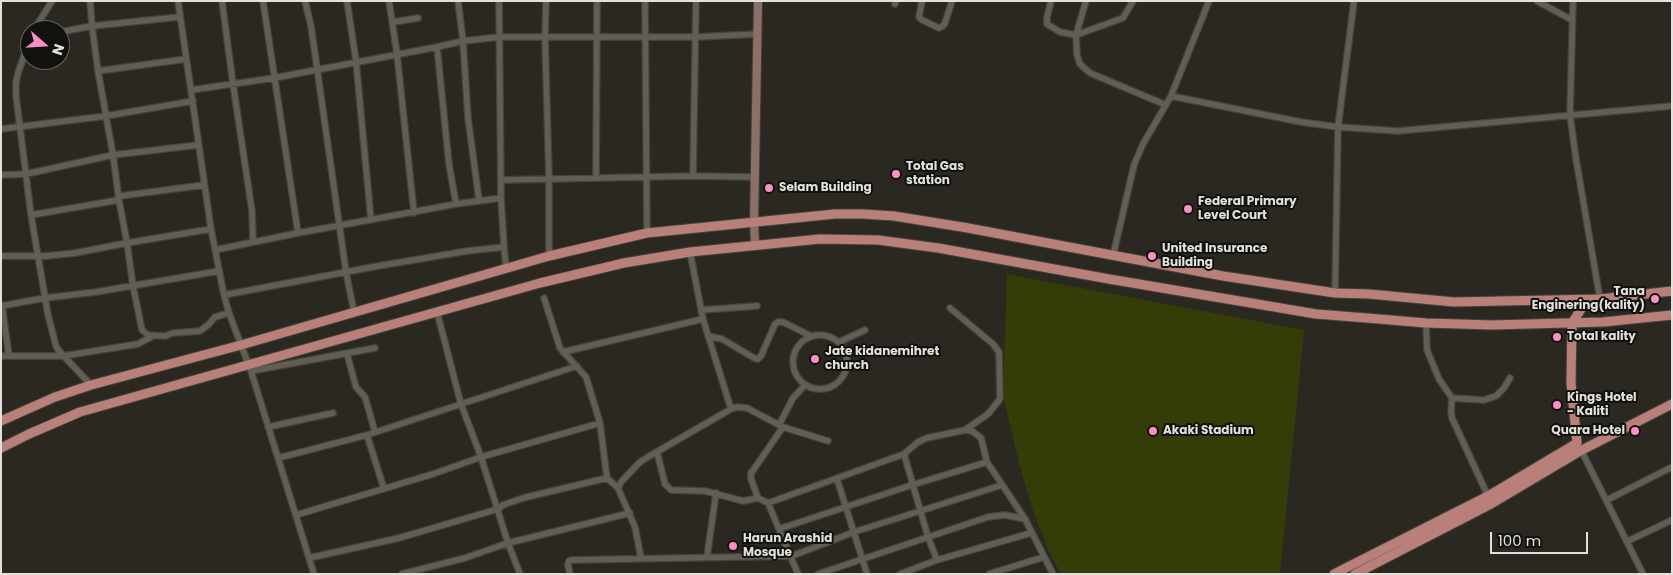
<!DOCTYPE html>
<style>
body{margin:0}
#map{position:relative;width:1673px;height:575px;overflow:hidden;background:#2a2820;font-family:Poppins,sans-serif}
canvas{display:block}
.frame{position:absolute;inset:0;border:2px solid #e3e1dc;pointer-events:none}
.north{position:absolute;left:20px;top:20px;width:50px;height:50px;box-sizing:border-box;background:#11110d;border:1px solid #656460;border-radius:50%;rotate:109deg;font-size:14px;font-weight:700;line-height:20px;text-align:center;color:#e3e1dc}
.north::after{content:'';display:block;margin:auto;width:18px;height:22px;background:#fa8fc8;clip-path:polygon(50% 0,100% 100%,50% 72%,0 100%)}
.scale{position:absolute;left:1490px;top:532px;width:98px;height:22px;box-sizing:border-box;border:2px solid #e3e1dc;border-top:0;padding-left:6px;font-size:15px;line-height:18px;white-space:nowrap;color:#e3e1dc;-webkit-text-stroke:4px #11110d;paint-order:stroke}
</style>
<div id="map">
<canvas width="1673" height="575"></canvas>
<div class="frame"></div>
<div class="north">N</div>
<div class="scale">100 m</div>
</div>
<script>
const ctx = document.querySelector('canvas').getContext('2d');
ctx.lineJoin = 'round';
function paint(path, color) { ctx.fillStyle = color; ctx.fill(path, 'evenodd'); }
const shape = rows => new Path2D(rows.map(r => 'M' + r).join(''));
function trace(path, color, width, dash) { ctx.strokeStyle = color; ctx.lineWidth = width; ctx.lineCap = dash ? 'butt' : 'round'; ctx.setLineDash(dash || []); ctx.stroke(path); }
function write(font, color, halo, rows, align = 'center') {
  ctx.font = font + ' Poppins,sans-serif'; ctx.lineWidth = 4; ctx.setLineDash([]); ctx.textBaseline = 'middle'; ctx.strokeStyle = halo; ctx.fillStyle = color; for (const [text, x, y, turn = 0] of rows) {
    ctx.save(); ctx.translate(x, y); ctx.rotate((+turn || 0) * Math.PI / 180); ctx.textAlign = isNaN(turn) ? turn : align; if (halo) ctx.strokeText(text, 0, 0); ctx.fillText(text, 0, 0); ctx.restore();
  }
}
const green = shape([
 [1007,274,1304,330,1280,574,1061,574,1050,554,1033,511,1020,467,1003,395]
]);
const street = shape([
 [178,1,211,229,224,295,229,313,251,371,314,574],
 [222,1,233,84,252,211,253,242],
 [263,1,298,233],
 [305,1,311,26,346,272,354,312],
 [347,1,356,61,371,220],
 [389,1,397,54,414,213],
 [458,1,463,41,468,118,479,200],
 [546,1,545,37,549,178,549,256],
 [645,1,647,233],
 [922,1,919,17,922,20,939,28,943,26,945,23,952,1],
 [1051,1,1047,17,1047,24,1060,32,1076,35,1086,1],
 [1133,1,1123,18,1076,35,1077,55,1080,64,1090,73,1166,105],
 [1537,1,1572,20],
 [1573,1,1570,115,1576,159,1600,299],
 [895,4,896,1],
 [179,17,92,26,98,71,113,155,119,200,127,243,133,286,142,330,148,335,165,336,173,333,200,331,209,324,215,317,229,313],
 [393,22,418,18],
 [34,30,52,1],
 [60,32,92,26,90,1],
 [30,39,18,73,16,83,16,96,31,215],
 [437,47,449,164,456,204],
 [98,71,186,59],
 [191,90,274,78,437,47,463,41,499,37,696,37,758,34],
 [1171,96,1301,122,1338,127,1398,131,1672,106],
 [1,129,106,116,193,101],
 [1,175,26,174,113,155,198,145],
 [693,176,696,1],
 [596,178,597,1],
 [501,180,693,176,755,177],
 [120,196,204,185],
 [504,247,506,268],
 [215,250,298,233,456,204,501,198],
 [1,256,46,256,75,253,127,243,211,229],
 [1113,256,1134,165,1143,144,1171,96,1209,1],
 [1335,293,1338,127,1354,1],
 [224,295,378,266,467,251,504,247,501,198,499,1],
 [544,298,560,348,586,377,600,423,607,478,618,488],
 [1,306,45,298,96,292,219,271],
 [2,306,9,356],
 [701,310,757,306],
 [437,312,461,404,481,457,508,543,520,574],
 [1426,323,1427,350,1439,379,1452,398,1484,400,1496,396,1504,388,1510,378],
 '793 362a27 27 0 1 1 54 0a27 27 0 1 1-54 0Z',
 [708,336,722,339,754,358,758,359,761,356,775,324,778,322,783,322,811,336],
 [839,342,865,330],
 [563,352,703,319],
 [347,354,356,387,365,397,375,432],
 [1,356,63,356,138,344,153,336],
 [251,371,375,348],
 [91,385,59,351,56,346,48,315,31,215,119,200],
 [1452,398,1451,411,1452,418,1488,496],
 [731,409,737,407,747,408,783,427,828,441],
 [779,425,793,398,805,385],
 [268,427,333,413],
 [783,427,754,469,751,473,751,479,758,498,768,503,798,574],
 [965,430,972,431,981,438,987,462,1025,519,1053,574],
 [367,435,384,489],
 [1580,448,1643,574],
 [657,452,665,484,671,490,705,491,743,501,758,498],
 [904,454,928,537,937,560],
 [278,458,367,435,577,366],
 [837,479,867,574],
 [1607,500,1672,467],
 [768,503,904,454,918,442,927,438,965,430,988,414,1000,399,999,352,993,344,950,308],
 [296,515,433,474,481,457,600,423],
 [779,529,912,485,987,462],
 [1628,541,1672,520],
 [707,557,716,493],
 [309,558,399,538,498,509,503,505,523,498,607,478],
 [641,558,635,527,618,488,621,482,640,462,648,457,731,409,703,319,690,252],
 [402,574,465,558,508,543,630,513],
 [570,574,568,565,569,561,571,560,792,556,854,532,1002,485],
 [818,574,988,517,1005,515,1025,519],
 [900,574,937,560,1031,533],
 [989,574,1044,557]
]);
const secondary = shape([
 [755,244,754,222,758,1]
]);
const primary = shape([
 [1,421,55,397,91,385,241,345,549,256,647,233,835,214,863,214,894,216,968,228,1223,276,1335,293,1369,294,1454,302,1600,299,1672,291],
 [1,448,29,434,80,412,540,283,624,263,690,252,820,239,878,240,938,248,1109,279,1316,314,1367,318,1426,323,1492,325,1603,322,1672,315],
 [1334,574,1488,496,1577,443,1571,383,1572,323,1587,300],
 [1355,574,1491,504,1582,450,1672,404]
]);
const markers = [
 [896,174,5,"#fa8fc8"],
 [769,188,5,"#fa8fc8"],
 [1188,209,5,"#fa8fc8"],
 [1152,256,5,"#fa8fc8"],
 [1655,299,5,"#fa8fc8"],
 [1557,337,5,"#fa8fc8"],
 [815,359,5,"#fa8fc8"],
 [1557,405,5,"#fa8fc8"],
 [1153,431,5,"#fa8fc8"],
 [1635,431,5,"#fa8fc8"],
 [733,546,5,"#fa8fc8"]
];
const poiNames = [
 ["Total Gas",906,167],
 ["station",906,181],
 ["Selam Building",779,188],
 ["Federal Primary",1198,202],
 ["Level Court",1198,216],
 ["United Insurance",1162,249],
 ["Building",1162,263],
 ["Tana",1645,292,"right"],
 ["Enginering(kality)",1645,306,"right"],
 ["Total kality",1567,337],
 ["Jate kidanemihret",825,352],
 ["church",825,366],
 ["Kings Hotel",1567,398],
 ["- Kaliti",1567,412],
 ["Akaki Stadium",1163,431],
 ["Quara Hotel",1625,431,"right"],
 ["Harun Arashid",743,539],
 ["Mosque",743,553]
];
paint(green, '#343d07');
trace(street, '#44433c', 8);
trace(secondary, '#44433c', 10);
trace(primary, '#44433c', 11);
trace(street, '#605e55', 5.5);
trace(secondary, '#8c6f68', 8);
trace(primary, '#b9807a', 9);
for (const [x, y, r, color] of markers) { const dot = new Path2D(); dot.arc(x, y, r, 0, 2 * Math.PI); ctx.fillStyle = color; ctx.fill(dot); trace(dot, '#11110d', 2); }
write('bold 12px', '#e3e1dc', '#11110d', poiNames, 'left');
</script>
